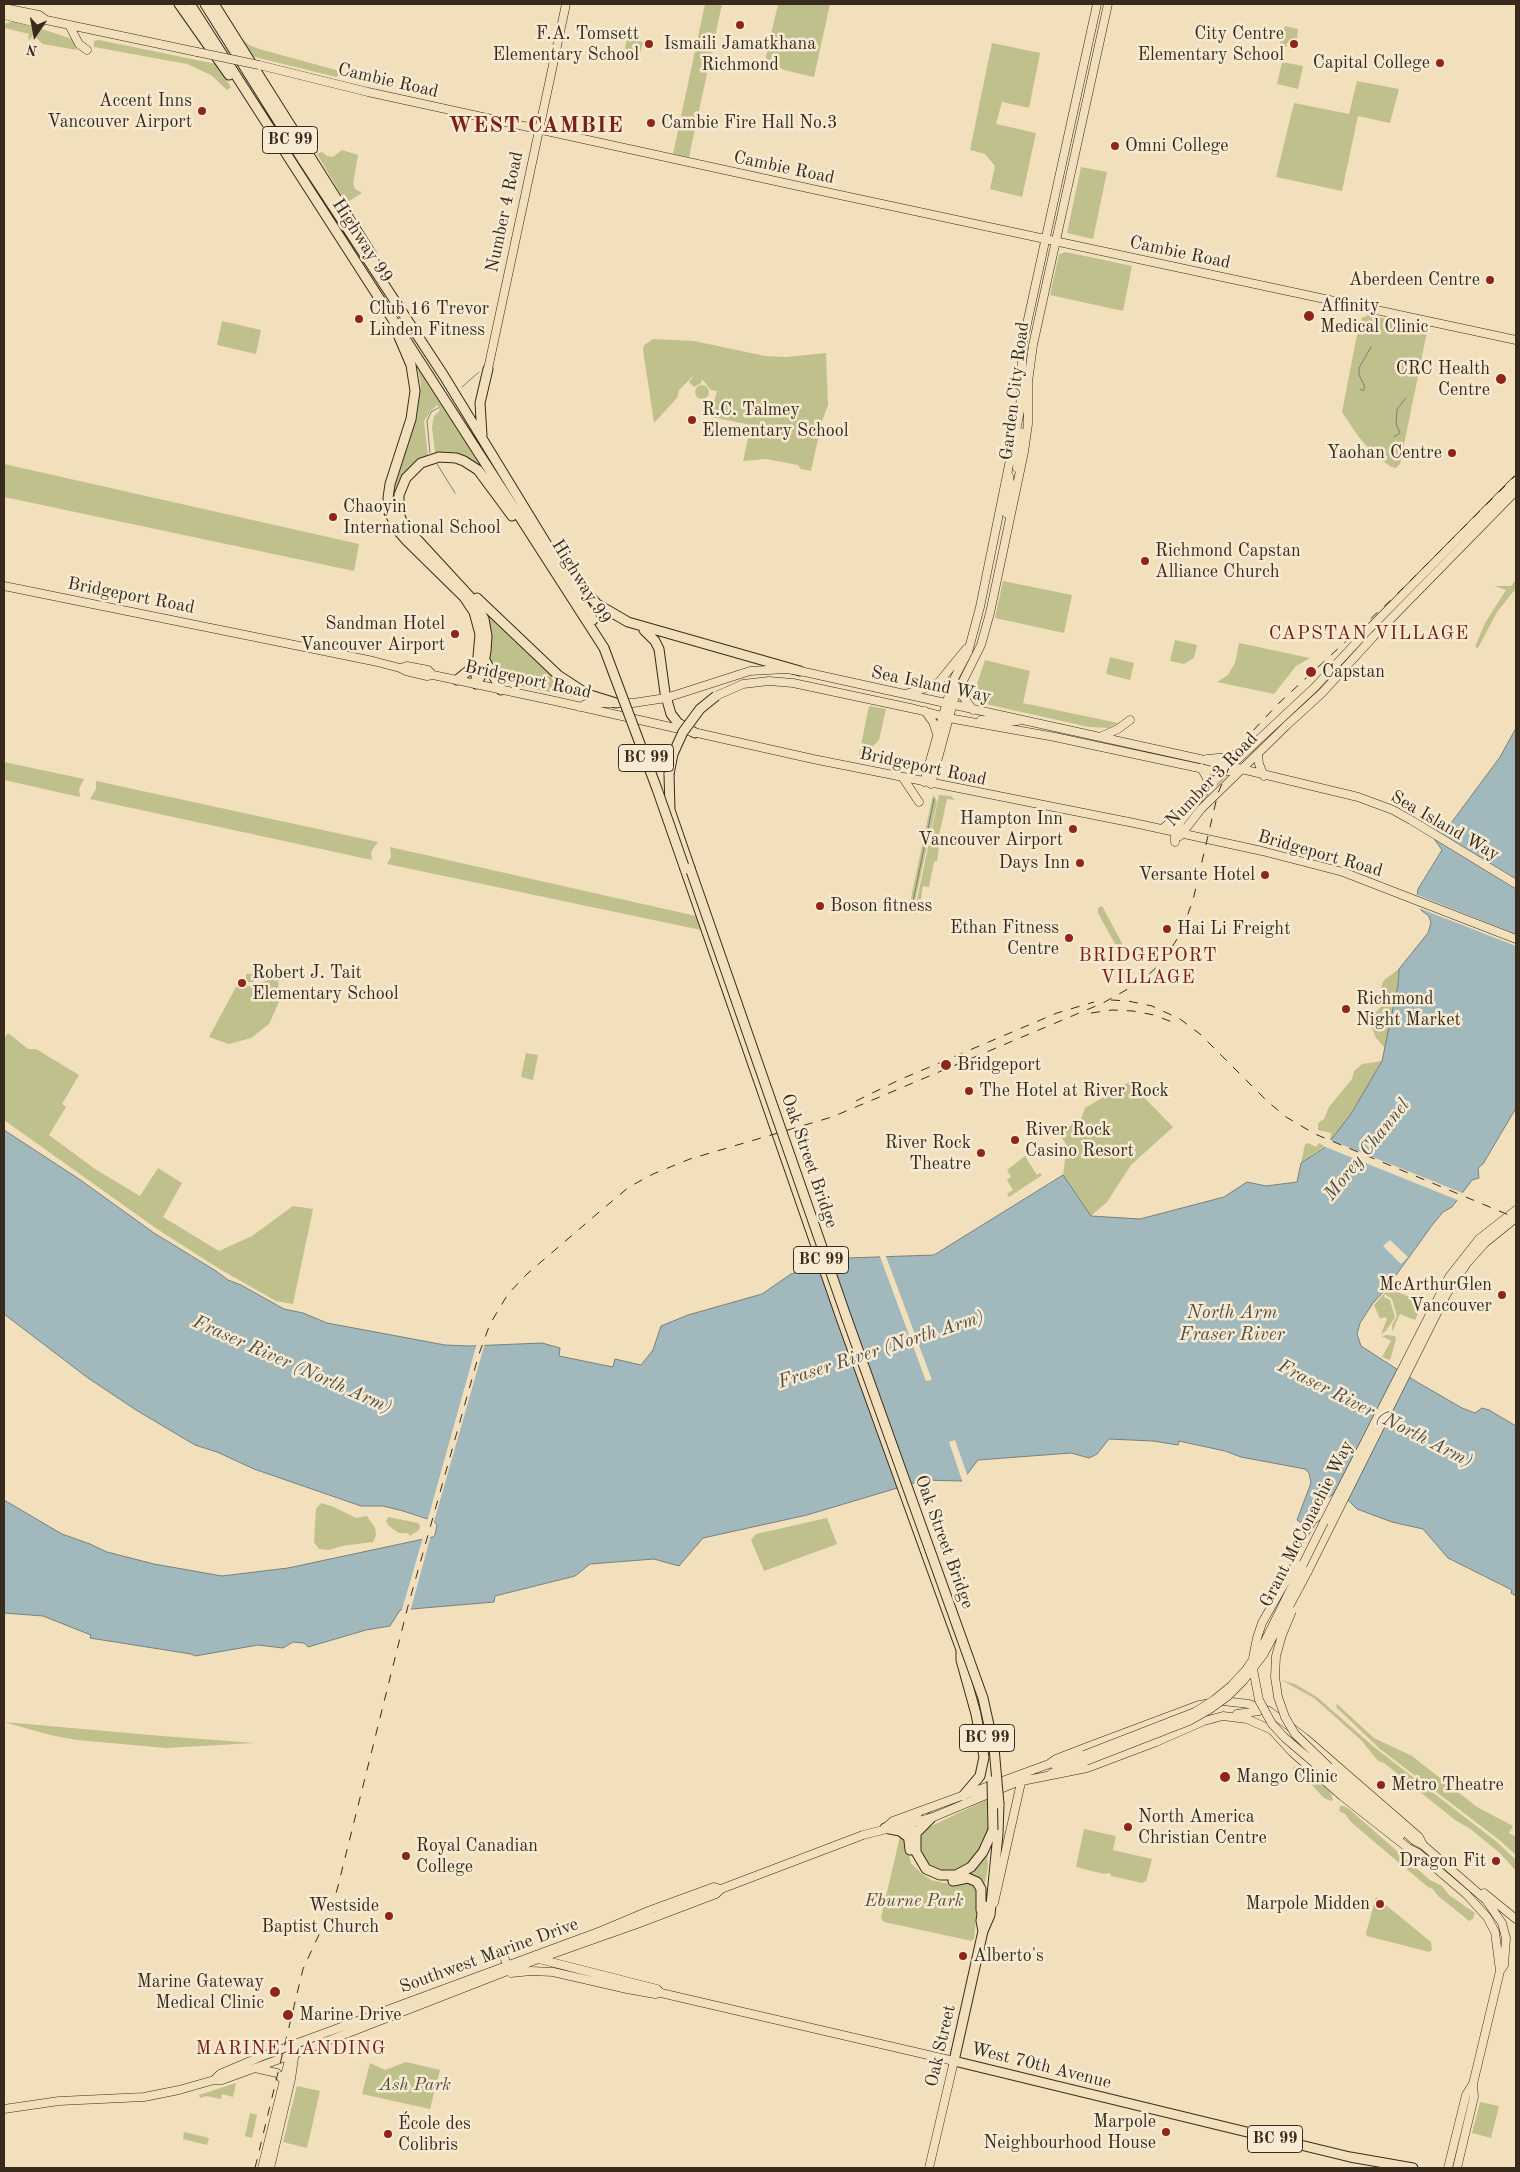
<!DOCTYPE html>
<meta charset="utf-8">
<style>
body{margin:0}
#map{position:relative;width:1520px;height:2172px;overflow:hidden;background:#f2dfbc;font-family:"Old Standard TT",serif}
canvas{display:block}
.frame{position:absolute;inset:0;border:5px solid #382b1d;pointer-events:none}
.north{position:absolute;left:10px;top:10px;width:50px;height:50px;-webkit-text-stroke:4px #f7ead3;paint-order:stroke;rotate:192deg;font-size:14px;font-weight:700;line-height:20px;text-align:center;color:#382b1d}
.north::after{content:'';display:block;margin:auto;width:18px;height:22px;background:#382b1d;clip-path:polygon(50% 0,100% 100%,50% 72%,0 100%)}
</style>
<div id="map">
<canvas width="1520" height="2172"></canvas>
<div class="frame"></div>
<div class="north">N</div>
</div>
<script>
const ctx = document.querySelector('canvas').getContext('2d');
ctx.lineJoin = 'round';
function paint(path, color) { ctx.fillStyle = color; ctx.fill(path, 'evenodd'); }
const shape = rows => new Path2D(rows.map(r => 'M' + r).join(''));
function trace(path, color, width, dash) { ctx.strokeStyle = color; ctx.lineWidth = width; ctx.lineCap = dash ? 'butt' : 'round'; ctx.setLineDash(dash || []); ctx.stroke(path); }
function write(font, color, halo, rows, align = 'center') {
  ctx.font = font + ' "Old Standard TT",serif'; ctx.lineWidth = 5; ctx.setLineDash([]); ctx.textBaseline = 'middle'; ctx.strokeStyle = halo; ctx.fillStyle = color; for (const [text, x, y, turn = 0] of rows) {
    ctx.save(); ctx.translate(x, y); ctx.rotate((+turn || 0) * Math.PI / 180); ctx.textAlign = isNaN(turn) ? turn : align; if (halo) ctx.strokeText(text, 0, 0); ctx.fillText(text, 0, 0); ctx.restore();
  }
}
const green = shape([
 [705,4,722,4,689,157,673,154],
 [778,4,830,4,814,77,784,70,765,61],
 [13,21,32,27,33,34,30,40,28,39,29,34,5,28,5,24],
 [1285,26,1298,29,1296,45,1287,43,1286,47,1279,46],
 [36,27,72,39,77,50,43,44,36,38],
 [237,34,249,45,259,49,336,70,340,75,336,77,251,56],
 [627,39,643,42,640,53,625,49],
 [99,40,216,64,231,87,227,90,211,75,187,64,94,47,94,41],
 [992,43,1040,53,1029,108,1002,102,996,124,1036,133,1022,197,990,189,995,166,985,154,970,150],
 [1282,62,1303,66,1298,89,1277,84],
 [1357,81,1399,89,1390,123,1358,116,1342,191,1276,177,1294,103,1349,114],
 [342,150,358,155,353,184,355,189,362,193,346,203,317,154,322,152,327,156,333,157],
 [1081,167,1107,172,1093,239,1067,233],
 [1066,252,1132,266,1123,311,1050,295,1059,254],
 [1369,315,1423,327,1427,332,1400,464,1396,468,1391,467,1371,451,1358,436,1342,412,1358,330,1362,318],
 [222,321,261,330,256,354,217,345],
 [653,339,694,341,765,356,786,357,826,353,828,405,822,421,811,471,801,469,798,465,766,459,743,461,751,425,712,417,707,411,713,405,717,391,711,390,702,379,701,383,694,387,689,382,695,374,679,390,677,398,654,423,643,350,644,345],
 [417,366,490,478,475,463,458,455,435,453,432,427,434,416,440,410,437,405,430,412,424,421,428,456,411,466,402,476,395,493,394,506,393,505,392,490,417,405,421,384],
 '695 392a7 7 0 1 1 14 0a7 7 0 1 1-14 0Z',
 [4,464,359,544,354,571,4,497],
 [1516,580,1516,588,1497,612,1478,648,1475,647,1485,623,1506,590,1494,586,1511,586],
 [1003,581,1072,595,1064,633,995,618],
 [484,610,560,683,582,699,507,683,500,680,489,664],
 [1175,640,1197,645,1194,658,1184,664,1170,661],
 [1239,643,1310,658,1296,666,1274,694,1217,682,1228,675,1235,663],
 [1110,657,1134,663,1130,680,1106,674],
 [985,660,1030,671,1023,703,1118,723,1109,728,1089,727,972,701,969,699,978,681],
 [869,706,886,709,879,740,872,747,869,762,858,760],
 [4,762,84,779,79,789,80,797,4,780],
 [96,781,378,842,371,852,372,860,90,799,96,789],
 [934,795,937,802,913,909,910,909,912,893,932,799],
 [939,795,951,796,955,800,947,799,937,845,939,846,937,861,934,862,929,887,923,886,919,911,915,914,914,914],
 [390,847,696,916,701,930,387,864,391,857],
 [1102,906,1123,945,1115,944,1098,913,1098,908],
 [253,964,262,964,262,976,254,976,254,982,246,982,246,974,252,974],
 [1399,969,1398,985,1385,1048,1376,1038,1369,1020,1390,996,1384,997,1380,989,1384,980],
 [278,976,279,1002,269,1024,251,1038,229,1044,209,1037,236,987,253,986],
 [8,1033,28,1049,36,1049,79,1075,62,1104,66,1107,49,1135,95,1169,140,1196,158,1168,182,1183,163,1217,219,1251,252,1236,293,1206,313,1209,293,1304,276,1301,218,1268,157,1229,4,1120,4,1039],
 [526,1053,538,1055,533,1080,521,1077],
 [1382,1061,1351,1114,1330,1141,1331,1133,1318,1130,1318,1123,1324,1119,1329,1107,1352,1079,1354,1071,1362,1064],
 [1129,1082,1173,1127,1131,1165,1107,1202,1091,1216,1063,1175,1067,1146,1059,1133,1081,1119,1085,1108],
 [1308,1143,1316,1147,1319,1143,1325,1146,1301,1163,1305,1144],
 [1025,1156,1037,1175,1040,1173,1042,1175,1009,1197,1007,1194,1013,1190,1007,1180,1011,1177,1007,1170],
 [1389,1288,1423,1303,1415,1320,1400,1314,1392,1332,1392,1325,1397,1316,1392,1299,1385,1294,1384,1297,1390,1300,1395,1317,1386,1331,1381,1334,1387,1319,1385,1317,1380,1319,1374,1305],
 [1387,1335,1395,1336,1396,1339,1390,1360,1382,1357,1391,1341,1382,1336],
 [321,1503,334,1507,356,1518,367,1516,375,1528,376,1535,373,1542,342,1546,329,1550,319,1549,314,1542,316,1509],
 [388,1517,418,1523,420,1526,419,1530,410,1536,408,1533,399,1533,389,1526,386,1521],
 [827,1518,837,1544,764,1571,751,1540,756,1534],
 [1281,1680,1295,1684,1317,1697,1374,1747,1497,1842,1516,1860,1516,1871,1500,1853,1469,1828,1455,1820,1384,1763,1378,1761,1361,1740,1314,1698],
 [1337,1704,1374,1738,1412,1756,1477,1807,1513,1826,1509,1833,1516,1837,1516,1855,1498,1839,1380,1749,1336,1707],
 [4,1722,162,1736,255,1743,166,1748,77,1740,50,1735],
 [1296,1766,1304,1769,1305,1772,1326,1788,1331,1793,1333,1800,1331,1801,1324,1798,1310,1783,1293,1771,1293,1768],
 [990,1798,989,1823,984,1845,969,1866,950,1874,933,1870,921,1859,919,1845,923,1830],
 [1340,1806,1344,1806,1349,1809,1430,1880,1442,1886,1449,1895,1475,1913,1473,1919,1469,1921,1462,1915,1438,1896,1433,1889,1428,1887,1378,1845,1351,1822,1345,1814,1339,1811],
 [1084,1829,1116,1836,1113,1850,1152,1859,1146,1881,1142,1883,1111,1876,1110,1873,1104,1874,1076,1867],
 [901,1832,903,1834,911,1863,922,1874,931,1880,944,1883,971,1881,979,1892,974,1938,972,1941,884,1922,881,1918],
 [987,1852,988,1866,984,1888,965,1874],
 [1376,1897,1431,1942,1432,1950,1429,1952,1367,1936,1366,1933],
 [406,2062,440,2070,430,2109,362,2094,370,2063,385,2070],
 [236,2083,233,2097,222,2094,221,2099,206,2096,200,2098,199,2095],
 [297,2086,320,2091,307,2148,283,2142],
 [1480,2102,1499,2106,1491,2138,1472,2133],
 [250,2113,257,2115,252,2138,245,2136],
 [184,2132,209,2138,207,2145,183,2139]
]);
const water = shape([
 [1516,728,1516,1108,1483,1164,1478,1168,1479,1178,1472,1180,1452,1207,1443,1212,1433,1224,1386,1289,1373,1303,1360,1323,1357,1334,1361,1346,1417,1382,1462,1408,1475,1413,1482,1408,1489,1410,1516,1426,1516,1596,1511,1593,1512,1590,1448,1558,1423,1529,1392,1522,1357,1509,1342,1494,1335,1493,1329,1497,1319,1497,1306,1526,1297,1520,1311,1483,1309,1473,1305,1469,1241,1457,1225,1451,1179,1441,1178,1445,1153,1441,1109,1439,1097,1454,1089,1458,1071,1453,978,1460,962,1481,924,1480,807,1515,703,1538,679,1566,654,1559,590,1564,575,1576,495,1596,494,1602,400,1610,390,1626,366,1630,308,1647,304,1643,293,1642,283,1648,258,1645,195,1656,191,1654,90,1638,91,1635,43,1616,4,1613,4,1500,62,1534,90,1544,107,1552,154,1564,222,1576,288,1568,433,1537,435,1535,437,1525,434,1521,403,1511,383,1506,361,1506,254,1469,217,1452,195,1445,136,1410,88,1378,4,1314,4,1130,79,1179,154,1233,216,1271,228,1280,241,1285,284,1309,303,1313,327,1323,445,1345,470,1346,542,1343,560,1348,559,1356,613,1367,615,1359,641,1365,653,1350,661,1326,688,1315,762,1294,791,1274,816,1266,848,1258,934,1255,1063,1175,1091,1216,1140,1219,1224,1197,1247,1182,1266,1186,1297,1182,1301,1163,1324,1148,1330,1141,1351,1114,1382,1061,1398,985,1399,969,1428,933,1431,923,1429,916,1422,911,1418,905,1417,896,1418,889,1442,850,1430,833,1449,826,1500,757,1516,728]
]);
const pier = shape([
 [1415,894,1516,934,1516,946,1416,907],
 [1328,1139,1465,1194,1460,1201,1323,1146],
 [1390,1240,1408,1257,1401,1264,1383,1246],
 [879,1254,885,1254,932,1380,926,1381],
 [477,1343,485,1343,433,1525,427,1522],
 [955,1440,968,1477,963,1483,949,1442],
 [431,1535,410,1612,401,1613,423,1537]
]);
const stream = shape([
 [462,387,479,372],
 [1360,389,1363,391,1365,387,1359,375,1359,368,1371,347],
 [1394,437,1400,433,1396,424,1397,409,1406,398],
 [430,453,427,421,431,412,438,408],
 [437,464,455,493],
 [912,907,934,799]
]);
const major = shape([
 [4,8,39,15,46,20,197,52],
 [4,15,37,23,46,20],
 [69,25,79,44,87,50],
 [259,65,368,92,812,189,1516,340],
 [488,369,566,4],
 [1017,468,1020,432],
 [1007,514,1010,484,1009,476],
 [4,586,373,661,400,668,406,671,427,676,433,675,555,701,813,759,1134,823,1262,851,1343,872,1516,939],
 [400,668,407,666,428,670,433,675],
 [959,686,964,698,973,710],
 [905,694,923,689,939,682,966,649],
 [716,696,743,684,769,681,793,683,915,709,954,719,1055,737,1213,771,1237,771],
 [580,707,588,703,633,703,666,698,750,671,786,669,800,671,1200,759,1358,797,1393,810,1411,820,1516,884],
 [925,711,933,722,937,734],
 [981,720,1017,721],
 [1100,737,1118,729,1130,720],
 [1258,754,1259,764,1264,776],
 [1207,759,1229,757,1244,751],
 [1201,768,1207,778,1208,787],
 [903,778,919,802],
 [924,782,948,698,955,677,968,652,980,607,1020,411,1023,342,1097,4],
 [931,784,954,699,981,645,990,613,1024,452,1028,424,1028,382,1033,345,1108,4],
 [1162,829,1174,819,1187,805,1194,801],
 [1180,836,1201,809,1286,726,1322,693,1374,636,1516,491],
 [1175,842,1175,832,1181,821,1208,787,1314,688,1368,630,1516,480],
 [1296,1563,1319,1526,1324,1522,1449,1277,1479,1239,1516,1210],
 [1308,1571,1446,1295,1467,1263,1485,1243,1516,1218],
 [1237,1714,1259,1711],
 [1053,1764,1084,1755],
 [1329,1767,1415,1841,1423,1845],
 [1325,1772,1400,1836],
 [1051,1774,1059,1769,1086,1761],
 [885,1828,893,1821,1049,1764,1056,1759,1087,1747,1199,1705,1223,1701,1249,1704,1269,1711,1305,1738,1419,1837,1423,1845,1486,1900,1502,1923,1506,1938,1504,1965,1500,1971,1473,2084,1466,2095,1448,2168],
 [1484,1893,1516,1919],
 [994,1903,1022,1778],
 [502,1951,507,1965],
 [539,1959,657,1989,661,1993],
 [511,1973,531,1971,553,1972,627,1989,655,1994,661,1993,954,2061,929,2168],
 [259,2069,277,2073,283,2080],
 [214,2080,220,2074,260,2057,601,1931,651,1910,714,1887,721,1889],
 [4,2109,59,2101,144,2097,179,2090,214,2080,222,2080,302,2051,538,1959,637,1924,716,1894,721,1889,863,1835,931,1818,1017,1782,1087,1768,1156,1742,1204,1721,1223,1716,1247,1719,1272,1730,1292,1752,1342,1796,1408,1848,1418,1853,1466,1894,1487,1917,1495,1932,1500,1971],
 [262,2168,291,2052],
 [270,2168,291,2079,295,2051],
 [1457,2168,1474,2097,1473,2084]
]);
const highway = shape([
 [179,4,229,75],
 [190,4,604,648],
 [205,4,302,159,444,376,593,620],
 [214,4,372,255,376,267],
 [399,337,411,365,415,391,411,419,390,484,388,498,390,514,399,532,407,541,464,597,474,612,480,634,476,679],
 [482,435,480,403,488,369],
 [572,576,597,604,628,622,800,671],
 [477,598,558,675,587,694,616,703],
 [644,630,655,641,659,649,665,693,671,714,678,723,695,733],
 [485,660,501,690],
 [457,680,478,663],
 [476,684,482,674,486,651,487,636,484,619,474,601,403,524,399,513,399,495,406,478,421,463,439,457,456,458,464,461,478,470,512,516],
 [669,774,670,810,690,868],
 [685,869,841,1318,961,1650,961,1660,976,1714,984,1757,980,1776,963,1796],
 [999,1804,998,1834,990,1915,983,1931,954,2061,1350,2157,1413,2168],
 [931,1818,916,1833,916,1852,926,1869,940,1875,956,1875,971,1867,983,1852,993,1830],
 [885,1828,900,1831,908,1837],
 [910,1850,908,1832,917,1814],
 [953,1881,968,1878,977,1882,981,1889,981,1910],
 [983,1905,981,1921,983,1931]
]);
const rail = shape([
 [1111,1000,1128,1001,1152,1006,1180,1019,1200,1034,1267,1101,1286,1117,1315,1134,1516,1218],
 [1091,1013,1112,1010,1133,1011,1154,1015,1172,1022],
 [856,1101,899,1080,1057,1013,1094,1002],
 [255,2168,303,1969,330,1911,337,1890,408,1606,479,1354,490,1324,508,1294,527,1274,598,1213,629,1187,653,1174,690,1159,832,1117,1103,1003,1142,981,1163,961,1181,933,1193,900,1218,793,1232,761,1248,736,1279,703,1392,599,1516,475]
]);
const majorBridge = shape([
 [197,52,259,65],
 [1292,1611,1282,1635,1276,1656,1275,1677,1278,1697,1285,1717,1295,1734,1329,1767],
 [1253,1658,1257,1638,1262,1623,1296,1563],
 [1253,1669,1259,1700,1272,1724,1285,1738,1325,1772],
 [1084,1755,1195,1712,1214,1700,1231,1686,1246,1670,1264,1643,1324,1522],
 [1086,1761,1189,1721,1210,1709,1228,1696,1243,1681,1263,1655,1308,1571]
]);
const highwayBridge = shape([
 [604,648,657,789,685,869],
 [669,774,673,754,683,732,700,709,716,696],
 [690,868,846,1316,983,1698,994,1748,999,1804],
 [992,1781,993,1830]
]);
const markers = [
 [740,25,5,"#8f2418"],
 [649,44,5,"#8f2418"],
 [1294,44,5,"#8f2418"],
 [1440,63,5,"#8f2418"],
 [202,111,5,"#8f2418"],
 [651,123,5,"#8f2418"],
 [1115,146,5,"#8f2418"],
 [1490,280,5,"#8f2418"],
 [1309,316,6,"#8f2418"],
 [359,319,5,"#8f2418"],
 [1501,379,6,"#8f2418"],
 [692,420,5,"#8f2418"],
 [1452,453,5,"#8f2418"],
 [333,517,5,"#8f2418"],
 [1145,561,5,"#8f2418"],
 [455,634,5,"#8f2418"],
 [1311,672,6,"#8f2418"],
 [1073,829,5,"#8f2418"],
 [1080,863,5,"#8f2418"],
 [1265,875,5,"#8f2418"],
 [820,906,5,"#8f2418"],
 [1167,929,5,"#8f2418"],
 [1069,938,5,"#8f2418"],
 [242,983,5,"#8f2418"],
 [1346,1009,5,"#8f2418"],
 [946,1065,6,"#8f2418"],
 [969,1091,5,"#8f2418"],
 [1015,1140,5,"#8f2418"],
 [981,1153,5,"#8f2418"],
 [1502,1295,5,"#8f2418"],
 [1225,1777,6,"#8f2418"],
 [1381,1785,5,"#8f2418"],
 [1128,1827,5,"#8f2418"],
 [406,1856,5,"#8f2418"],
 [1496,1861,5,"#8f2418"],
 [1380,1904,5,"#8f2418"],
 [389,1916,5,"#8f2418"],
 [963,1956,5,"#8f2418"],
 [275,1992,6,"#8f2418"],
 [288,2015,6,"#8f2418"],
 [1166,2132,5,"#8f2418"],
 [388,2134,5,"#8f2418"]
];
const shields = [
 [290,140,55],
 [646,758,55],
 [821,1260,55],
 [987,1738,55],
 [1275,2139,55]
];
const shieldNames = [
 ["BC 99",290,140],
 ["BC 99",646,758],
 ["BC 99",821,1260],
 ["BC 99",987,1738],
 ["BC 99",1275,2139]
];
const poiNames = [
 ["F.A. Tomsett",639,34,"right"],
 ["Elementary School",639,55,"right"],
 ["City Centre",1284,34,"right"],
 ["Elementary School",1284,55,"right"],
 ["Ismaili Jamatkhana",740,44,"center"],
 ["Richmond",740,65,"center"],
 ["Capital College",1430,63,"right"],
 ["Accent Inns",192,101,"right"],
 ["Vancouver Airport",192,122,"right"],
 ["Cambie Fire Hall No.3",661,123],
 ["Omni College",1125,146],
 ["Aberdeen Centre",1480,280,"right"],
 ["Affinity",1320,306],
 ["Medical Clinic",1320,327],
 ["Club 16 Trevor",369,309],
 ["Linden Fitness",369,330],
 ["CRC Health",1490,369,"right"],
 ["Centre",1490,390,"right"],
 ["R.C. Talmey",702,410],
 ["Elementary School",702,431],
 ["Yaohan Centre",1442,453,"right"],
 ["Chaoyin",343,507],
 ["International School",343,528],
 ["Richmond Capstan",1155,551],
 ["Alliance Church",1155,572],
 ["Sandman Hotel",445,624,"right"],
 ["Vancouver Airport",445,645,"right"],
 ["Capstan",1322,672],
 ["Hampton Inn",1063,819,"right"],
 ["Vancouver Airport",1063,840,"right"],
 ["Days Inn",1070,863,"right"],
 ["Versante Hotel",1255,875,"right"],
 ["Boson fitness",830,906],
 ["Ethan Fitness",1059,928,"right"],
 ["Centre",1059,949,"right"],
 ["Hai Li Freight",1177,929],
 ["Robert J. Tait",252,973],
 ["Elementary School",252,994],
 ["Richmond",1356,999],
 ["Night Market",1356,1020],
 ["Bridgeport",957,1065],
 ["The Hotel at River Rock",979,1091],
 ["River Rock",1025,1130],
 ["Casino Resort",1025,1151],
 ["River Rock",971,1143,"right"],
 ["Theatre",971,1164,"right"],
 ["McArthurGlen",1492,1285,"right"],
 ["Vancouver",1492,1306,"right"],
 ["Mango Clinic",1236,1777],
 ["Metro Theatre",1391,1785],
 ["North America",1138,1817],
 ["Christian Centre",1138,1838],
 ["Royal Canadian",416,1846],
 ["College",416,1867],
 ["Dragon Fit",1486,1861,"right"],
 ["Marpole Midden",1370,1904,"right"],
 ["Westside",379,1906,"right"],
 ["Baptist Church",379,1927,"right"],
 ["Alberto's",973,1956],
 ["Marine Gateway",264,1982,"right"],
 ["Medical Clinic",264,2003,"right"],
 ["Marine Drive",299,2015],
 ["Marpole",1156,2122,"right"],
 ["Neighbourhood House",1156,2143,"right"],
 ["École des",398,2124],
 ["Colibris",398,2145]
];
const streetNames = [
 ["Cambie Road",388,81,13],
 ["Cambie Road",784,168,12],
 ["Number 4 Road",505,212,-78],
 ["Highway 99",362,241,57],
 ["Cambie Road",1180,253,12],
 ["Garden City Road",1015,391,-83],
 ["Highway 99",581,582,58],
 ["Bridgeport Road",131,596,11],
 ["Bridgeport Road",528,680,12],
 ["Sea Island Way",931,685,12],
 ["Bridgeport Road",923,767,12],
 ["Number 3 Road",1212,780,-46],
 ["Sea Island Way",1445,826,30],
 ["Bridgeport Road",1320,854,16],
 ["Oak Street Bridge",809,1161,71],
 ["Grant McConachie Way",1307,1524,-63],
 ["Oak Street Bridge",944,1542,70],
 ["Southwest Marine Drive",489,1956,-20],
 ["Oak Street",941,2046,-77],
 ["West 70th Avenue",1041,2066,14]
];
const parkNames = [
 ["Eburne Park",914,1901],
 ["Ash Park",415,2085]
];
const neighbourhoodNames = [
 ["CAPSTAN VILLAGE",1369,634],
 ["BRIDGEPORT",1148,956],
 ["VILLAGE",1148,978],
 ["MARINE LANDING",291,2049]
];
const waterNames = [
 ["Morey Channel",1367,1150,-51],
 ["North Arm",1232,1313],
 ["Fraser River",1232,1335],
 ["Fraser River (North Arm)",881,1350,-18],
 ["Fraser River (North Arm)",292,1365,24],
 ["Fraser River (North Arm)",1375,1414,27]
];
const districtNames = [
 ["WEST CAMBIE",536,126]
];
paint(green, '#c0c08c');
paint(water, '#a1b9bc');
trace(water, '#77807c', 1);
paint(pier, '#f2dfbc');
trace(stream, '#77807c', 1);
trace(major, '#382b1d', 9);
trace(highway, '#382b1d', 11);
trace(major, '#f2dfbc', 8);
trace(highway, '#f2dfbc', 9);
trace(rail, '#382b1d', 1, [9, 9]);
trace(majorBridge, '#382b1d', 9, []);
trace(highwayBridge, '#382b1d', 11, []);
trace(majorBridge, '#f2dfbc', 8);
trace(highwayBridge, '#f2dfbc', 9);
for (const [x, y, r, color] of markers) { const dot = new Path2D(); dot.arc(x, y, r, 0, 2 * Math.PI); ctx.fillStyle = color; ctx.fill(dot); trace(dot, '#f7ead3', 2); }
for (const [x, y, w] of shields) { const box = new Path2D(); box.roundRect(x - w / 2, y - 13.5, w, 27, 4); ctx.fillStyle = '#f7ead3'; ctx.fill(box); trace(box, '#382b1d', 1); }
write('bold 16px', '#382b1d', null, shieldNames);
write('18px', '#382b1d', '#f7ead3', poiNames, 'left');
write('18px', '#382b1d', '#f7ead3', streetNames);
write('italic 18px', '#5a5039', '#f7ead3', parkNames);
ctx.letterSpacing = '1px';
write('19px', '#7a1f14', '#f7ead3', neighbourhoodNames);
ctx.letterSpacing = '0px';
write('italic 19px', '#524e45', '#f7ead3', waterNames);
ctx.letterSpacing = '1px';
write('bold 22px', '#7a1f14', '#f7ead3', districtNames);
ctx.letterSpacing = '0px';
</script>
